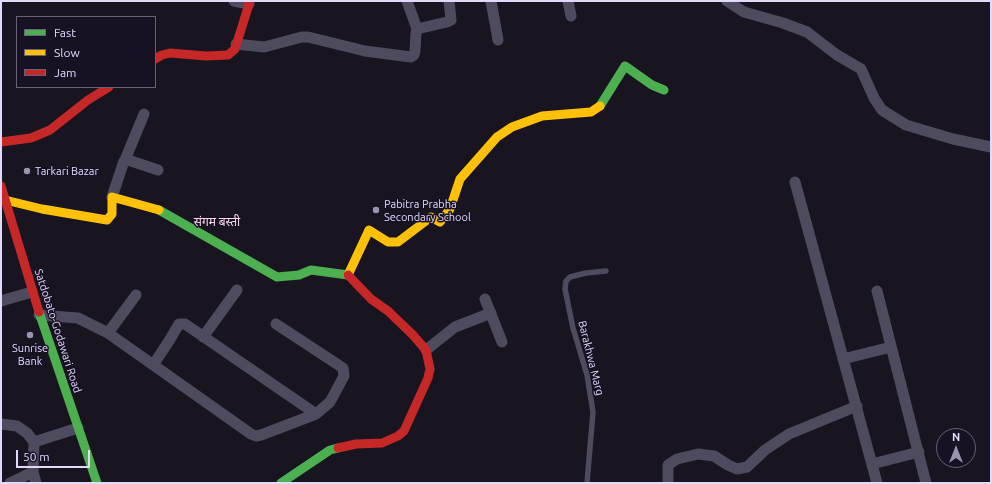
<!DOCTYPE html>
<meta charset="utf-8">
<style>
body{margin:0}
#map{position:relative;width:992px;height:484px;overflow:hidden;background:#181520;font-family:Ubuntu,sans-serif}
canvas{display:block}
.frame{position:absolute;inset:0;border:2px solid #e2d9fb;pointer-events:none}
.legend{position:absolute;left:16px;top:16px;width:140px;height:72px;box-sizing:border-box;background:#171124;border:1px solid #68617a;margin:0;padding:5px 7px;list-style:none;font-size:12px;color:#e2d9fb}
.legend li{display:flex;align-items:center;gap:8px;height:20px}
.legend b{width:20px;border:1px solid #68617a}
.north{position:absolute;left:936px;top:428px;width:40px;height:40px;box-sizing:border-box;background:#171124;border:1px solid #68617a;border-radius:50%;rotate:0deg;font-size:11px;font-weight:700;line-height:16px;text-align:center;color:#e2d9fb}
.north::after{content:'';display:block;margin:auto;width:14px;height:18px;background:#9b94ae;clip-path:polygon(50% 0,100% 100%,50% 72%,0 100%)}
.scale{position:absolute;left:16px;top:450px;width:74px;height:18px;box-sizing:border-box;border:2px solid #e2d9fb;border-top:0;padding-left:5px;font-size:12px;line-height:14px;white-space:nowrap;color:#e2d9fb;-webkit-text-stroke:3px #171124;paint-order:stroke}
</style>
<div id="map">
<canvas width="992" height="484"></canvas>
<div class="frame"></div>
<ul class="legend">
<li><b style="height:5px;background:#4caf50"></b>Fast</li>
<li><b style="height:5px;background:#ffc107"></b>Slow</li>
<li><b style="height:5px;background:#c62828"></b>Jam</li>
</ul>
<div class="north">N</div>
<div class="scale">50 m</div>
</div>
<script>
const ctx = document.querySelector('canvas').getContext('2d');
ctx.lineJoin = 'round';
const shape = rows => new Path2D(rows.map(r => 'M' + r).join(''));
function trace(path, color, width, dash) { ctx.strokeStyle = color; ctx.lineWidth = width; ctx.lineCap = dash ? 'butt' : 'round'; ctx.setLineDash(dash || []); ctx.stroke(path); }
function write(font, color, halo, rows, align = 'center') {
  ctx.font = font + ' Ubuntu,"Noto Sans Devanagari",sans-serif'; ctx.lineWidth = 3; ctx.setLineDash([]); ctx.textBaseline = 'middle'; ctx.strokeStyle = halo; ctx.fillStyle = color; for (const [text, x, y, turn = 0] of rows) {
    ctx.save(); ctx.translate(x, y); ctx.rotate((+turn || 0) * Math.PI / 180); ctx.textAlign = isNaN(turn) ? turn : align; if (halo) ctx.strokeText(text, 0, 0); ctx.fillText(text, 0, 0); ctx.restore();
  }
}
const lane = shape([
 [587,483,593,412,587,375,573,328,565,289,566,281,570,277,586,273,606,271]
]);
const street = shape([
 [234,1,249,4],
 [407,1,417,29],
 [491,1,498,40],
 [568,1,571,16],
 [727,1,744,12,783,23,807,32,837,55,861,69,874,98,882,110,906,125,953,139,991,147],
 [236,44,264,47,302,37,308,37,365,51,411,57,414,55,415,51,416,33,417,29,447,22,451,20,449,1],
 [125,160,144,114],
 [795,182,877,483],
 [112,197,124,161,128,160,158,170],
 [877,291,926,483],
 [485,299,502,342],
 [1,301,32,292],
 [39,315,78,318,108,333,251,434,256,436,261,435,316,414,330,402,344,376,343,368,276,324],
 [108,333,136,295],
 [203,337,237,290],
 [426,350,455,327,491,313],
 [843,359,891,347],
 [153,365,169,341,179,324,185,324,316,414],
 [1,424,17,426,27,433,34,442,33,472,10,483],
 [34,442,78,428],
 [872,464,919,452],
 [33,472,36,483],
 [668,483,668,465,677,459,698,454,714,456,728,465,737,469,747,467,765,450,789,434,857,406]
]);
const fast = shape([
 [600,106,625,66,652,85,664,90],
 [159,210,277,277,299,275,311,270,348,275],
 [39,312,97,483],
 [281,483,330,450,338,448]
]);
const slow = shape([
 [5,200,42,209,107,220,112,214,112,197,159,210],
 [348,275,369,230,388,242,398,242,431,217,440,222,450,209,460,179,497,137,512,127,542,116,591,112,600,106]
]);
const jam = shape([
 [155,59,162,55,170,53,206,56,228,55,235,49,250,1],
 [1,142,31,138,50,130,88,100,109,87],
 [1,186,39,312],
 [338,448,356,444,382,443,398,436,404,431,428,378,430,369,426,350,413,335,388,311,371,299,348,275]
]);
const markers = [
 [27,171,4,"#9b94ae"],
 [376,210,4,"#9b94ae"],
 [30,335,4,"#9b94ae"]
];
const poiNames = [
 ["Tarkari Bazar",35,171],
 ["Pabitra Prabha",384,204],
 ["Secondary School",384,217],
 ["Sunrise",30,348,"center"],
 ["Bank",30,361,"center"]
];
const streetNames = [
 ["Satdobato-Godawari Road",58,331,72],
 ["Barakhwa Marg",591,358,76]
];
const neighbourhoodNames = [
 ["संगम बस्ती",217,222]
];
trace(lane, '#4f4b5f', 5.5);
trace(street, '#4f4b5f', 11);
trace(fast, '#4caf50', 9);
trace(slow, '#ffc107', 9);
trace(jam, '#c62828', 9);
for (const [x, y, r, color] of markers) { const dot = new Path2D(); dot.arc(x, y, r, 0, 2 * Math.PI); ctx.fillStyle = color; ctx.fill(dot); trace(dot, '#171124', 1.5); }
write('11px', '#e2d9fb', '#171124', poiNames, 'left');
write('11px', '#e2d9fb', '#171124', streetNames);
write('12px', '#fbdaea', '#171124', neighbourhoodNames);
</script>
